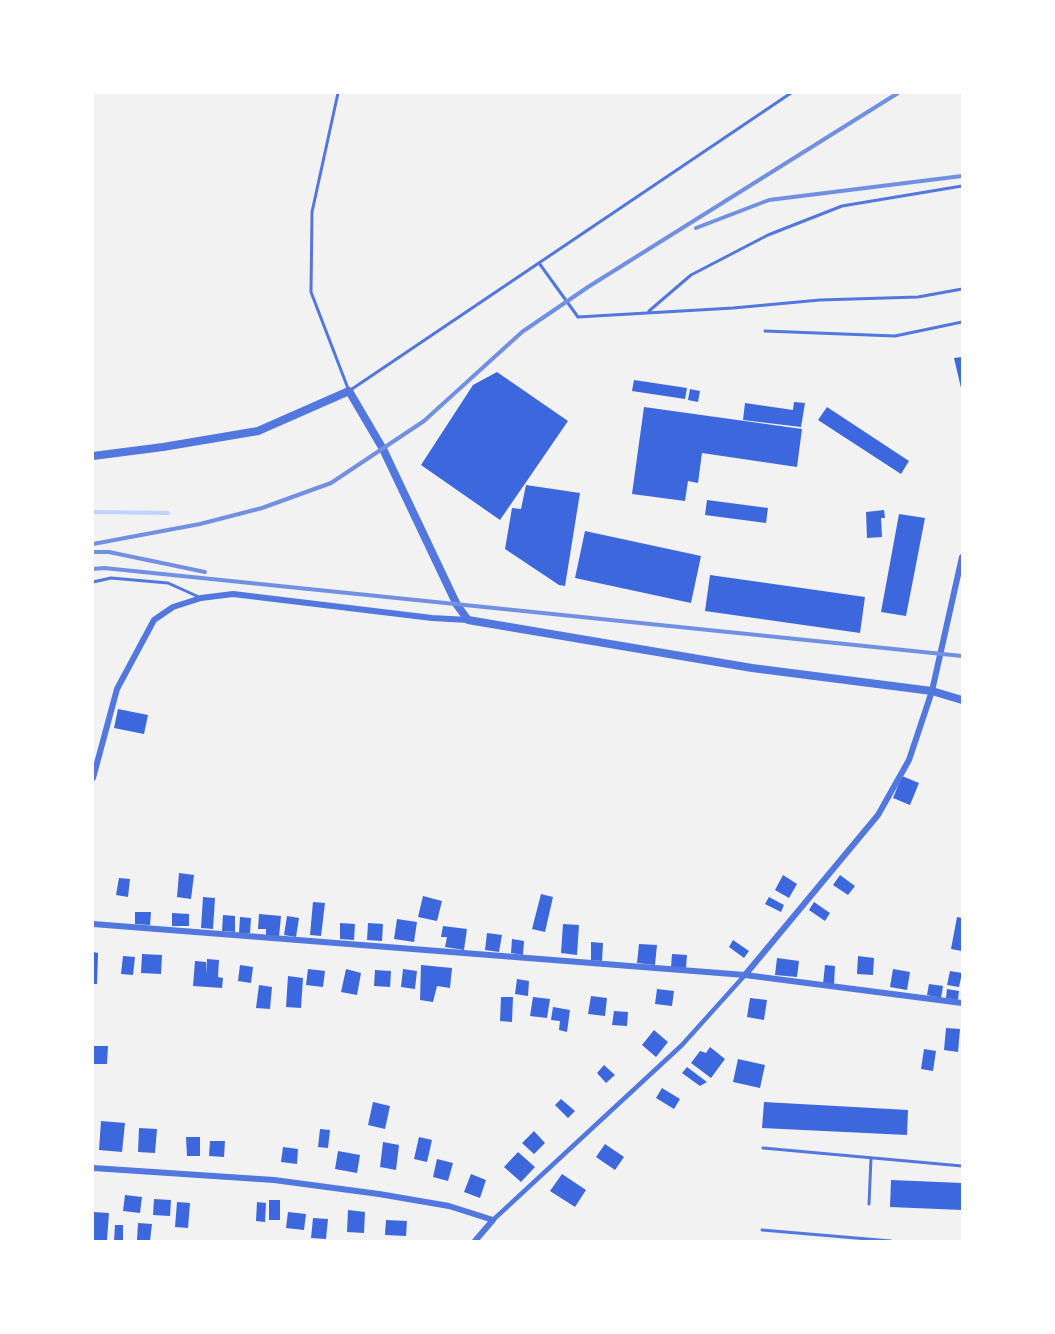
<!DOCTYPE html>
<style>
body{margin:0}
#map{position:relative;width:1055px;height:1334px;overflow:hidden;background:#f2f2f2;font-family:Lato,sans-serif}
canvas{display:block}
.frame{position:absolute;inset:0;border:94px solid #fff;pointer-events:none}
</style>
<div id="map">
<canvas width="1055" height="1334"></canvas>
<div class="frame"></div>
</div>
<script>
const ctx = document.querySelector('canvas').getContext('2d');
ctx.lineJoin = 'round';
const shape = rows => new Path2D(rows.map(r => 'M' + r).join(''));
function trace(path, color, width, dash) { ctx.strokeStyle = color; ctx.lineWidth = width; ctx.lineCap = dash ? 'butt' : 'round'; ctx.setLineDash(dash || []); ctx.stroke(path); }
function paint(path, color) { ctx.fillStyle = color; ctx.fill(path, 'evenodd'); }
const stream = shape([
 [93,512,168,513]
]);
const building = shape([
 [962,357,962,388,961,388,954,358],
 [497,372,568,421,500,520,421,465,473,385],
 [634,380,687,388,685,399,632,391],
 [690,389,700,391,698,402,688,400],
 [794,402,805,403,801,427,743,420,745,403,793,410],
 [644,407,802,429,797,467,702,453,698,483,688,481,685,501,632,494],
 [827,407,909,461,901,474,818,420],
 [526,485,580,493,565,586,559,585,505,549,512,508,521,509],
 [707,500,768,508,766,523,705,515],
 [884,510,885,518,881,518,882,537,867,538,866,512],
 [899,514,925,518,906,616,881,612],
 [585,531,701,556,691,603,575,578],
 [710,575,865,597,860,633,705,611],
 [118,709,148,715,144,734,114,728],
 [902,776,919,783,910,805,893,798],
 [179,873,194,875,191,899,177,897],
 [783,875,797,884,789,898,775,890],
 [840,875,855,886,848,895,833,885],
 [119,878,130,879,128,897,116,895],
 [541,894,553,897,545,932,532,929],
 [423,896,442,901,437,921,418,917],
 [203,897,215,898,213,929,201,928],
 [769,897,784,905,781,912,765,904],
 [313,902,325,903,321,936,310,935],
 [814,902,830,913,825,921,809,910],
 [135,912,151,912,150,925,135,924],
 [172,913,189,914,189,926,172,926],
 [259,914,281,916,279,937,266,935,266,929,258,929],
 [223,915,235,916,235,932,222,931],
 [287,916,299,918,296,937,284,935],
 [240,917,251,918,250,933,239,933],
 [957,917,962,918,962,951,951,949],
 [397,919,417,922,414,942,394,939],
 [340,923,355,924,354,940,340,939],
 [368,923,383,924,382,941,367,940],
 [563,924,579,925,577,955,561,953],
 [443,926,467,929,464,950,445,947,447,937,441,937],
 [487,933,502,935,499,952,485,950],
 [512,939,524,941,523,955,511,953],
 [733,940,749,951,744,958,729,947],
 [591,942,603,943,602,961,591,960],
 [639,944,657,945,655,965,637,963],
 [93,952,98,953,97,984,93,984],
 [142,954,162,955,161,974,141,973],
 [672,954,687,955,686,968,671,967],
 [123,956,135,957,133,975,121,974],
 [858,956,874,958,873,975,857,974],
 [777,958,799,961,797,977,775,975],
 [207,959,219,960,218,977,223,978,222,988,193,986,195,961,206,962,206,975],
 [240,965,253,967,251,983,238,981],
 [421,965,452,968,450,988,437,986,433,1002,420,1000],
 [825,965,835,966,834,985,823,984],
 [308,969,325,971,323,987,306,985],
 [346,969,361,973,357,995,341,992],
 [403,969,417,971,415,989,401,987],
 [893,969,910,972,907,990,890,987],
 [375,970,391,971,390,987,374,986],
 [950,971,962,973,959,987,947,985],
 [288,976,303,978,301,1008,286,1007],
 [517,979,529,981,528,996,515,994],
 [929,984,943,986,941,998,927,995],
 [259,985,272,987,270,1009,256,1008],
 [657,989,674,991,672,1006,655,1004],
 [947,989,959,991,958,1000,946,998],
 [591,996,607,998,605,1016,588,1014],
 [501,997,513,997,512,1022,500,1021],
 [533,997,550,999,547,1018,530,1016],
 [750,998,767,1000,764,1020,747,1017],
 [553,1007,570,1010,567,1032,559,1030,560,1021,551,1020],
 [614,1011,628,1012,627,1026,612,1025],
 [946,1028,960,1029,958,1052,944,1050],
 [654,1030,668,1042,656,1057,642,1045],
 [93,1046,108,1046,107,1064,93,1064],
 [710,1047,725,1059,711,1078,691,1063,700,1051,706,1053],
 [924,1049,936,1051,933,1071,921,1069],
 [738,1059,765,1065,760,1088,733,1082],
 [604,1065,615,1075,606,1083,597,1073],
 [687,1067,707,1082,700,1086,682,1073],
 [662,1088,680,1099,674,1109,656,1098],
 [561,1099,575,1111,568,1118,555,1105],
 [373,1102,390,1106,385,1129,368,1125],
 [764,1102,908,1110,907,1135,762,1128],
 [101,1121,125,1123,122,1152,99,1150],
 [139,1128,157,1129,155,1153,138,1152],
 [320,1129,330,1130,328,1148,318,1147],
 [534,1131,545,1143,534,1154,522,1143],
 [186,1137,200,1137,200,1156,187,1156],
 [419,1137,432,1140,427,1162,414,1159],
 [210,1141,225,1141,224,1157,209,1156],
 [383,1142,399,1145,396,1170,380,1167],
 [605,1144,624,1157,615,1170,596,1157],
 [283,1147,298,1149,297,1164,281,1162],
 [338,1151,360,1155,357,1173,335,1169],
 [518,1152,535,1167,521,1182,504,1167],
 [437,1159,453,1163,448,1181,433,1177],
 [471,1174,486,1180,480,1198,464,1192],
 [562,1174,586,1190,575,1207,550,1191],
 [891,1180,962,1183,962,1210,890,1207],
 [125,1195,142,1197,140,1213,123,1211],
 [154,1199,171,1200,170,1216,153,1215],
 [269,1200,280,1200,280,1220,269,1220],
 [177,1202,190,1203,188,1228,175,1227],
 [257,1202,266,1203,265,1222,256,1221],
 [348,1210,365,1212,364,1233,347,1232],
 [93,1212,109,1213,107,1240,93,1240],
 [288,1212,306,1214,304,1230,286,1228],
 [313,1218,328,1219,326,1239,311,1238],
 [386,1220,407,1221,406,1236,385,1235],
 [138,1223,152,1224,150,1241,137,1240],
 [115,1225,123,1225,123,1241,114,1241]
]);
const service = shape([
 [338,93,312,212,311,292,349,391,791,93],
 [539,263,578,317,733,308,820,300,918,297,962,289],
 [649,311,691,275,768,235,842,206,962,186],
 [765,331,895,336,962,322],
 [93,582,111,578,168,583,199,597],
 [763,1148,962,1166],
 [869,1204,871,1158],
 [762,1230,891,1241]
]);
const pedestrian = shape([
 [493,1220,682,1045,745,975]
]);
const minor = shape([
 [93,778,117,689,154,620,173,607,201,598,233,594,432,618,468,620],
 [93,924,745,975,962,1003],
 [745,975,878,815,909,760,932,691,962,557],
 [93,1168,274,1180,379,1194,449,1206,493,1220,475,1241]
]);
const tertiary = shape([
 [93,456,163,447,258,431,349,391,383,449,457,605,468,620,752,668,932,691,962,700]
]);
const rail = shape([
 [696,228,769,200,962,176],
 [93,544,200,524,262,508,331,483,424,421,522,332,588,287,898,93],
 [93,552,109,552,205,572],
 [93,569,104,568,962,656]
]);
trace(stream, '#bfd3fe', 4);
paint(building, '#3d67dc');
trace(service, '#5277de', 3);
trace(pedestrian, '#5277de', 4.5);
trace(minor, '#5277de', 6);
trace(tertiary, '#5277de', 8);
trace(rail, '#7290e2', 4);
</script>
